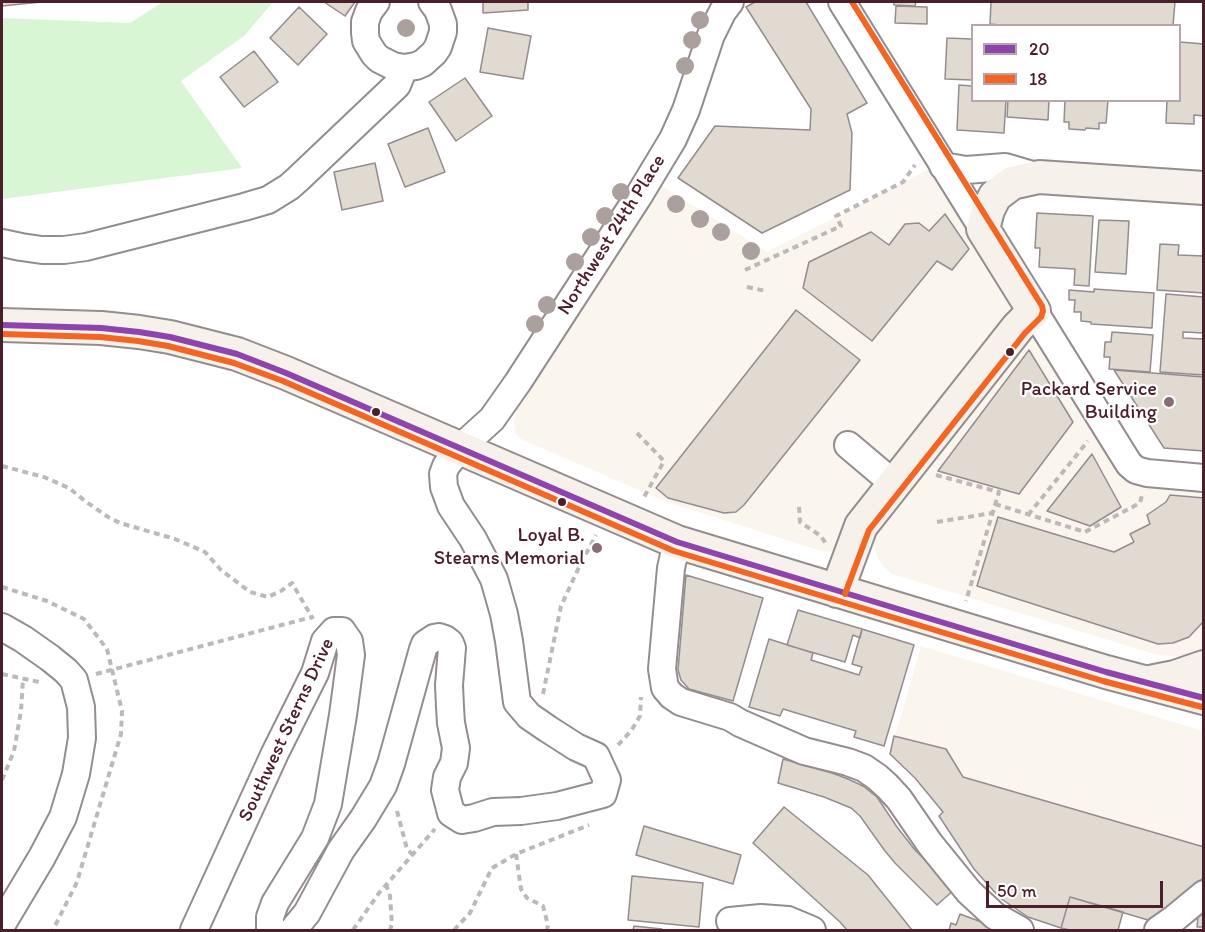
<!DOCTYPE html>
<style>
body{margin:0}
#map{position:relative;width:1205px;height:932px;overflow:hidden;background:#fff;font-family:Itim,sans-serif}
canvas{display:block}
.frame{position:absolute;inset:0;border:3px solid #4a1f2b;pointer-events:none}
.legend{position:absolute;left:971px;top:24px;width:210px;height:78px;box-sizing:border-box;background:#fff;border:2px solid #b7a5aa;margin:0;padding:8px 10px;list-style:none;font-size:18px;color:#4a1f2b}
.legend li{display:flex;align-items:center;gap:12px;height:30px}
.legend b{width:30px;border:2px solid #b7a5aa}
.scale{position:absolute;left:986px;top:881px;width:177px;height:27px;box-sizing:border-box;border:3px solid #4a1f2b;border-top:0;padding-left:8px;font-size:18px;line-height:21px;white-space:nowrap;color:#4a1f2b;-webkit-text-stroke:4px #fff;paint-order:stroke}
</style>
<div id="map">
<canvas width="1205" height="932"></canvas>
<div class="frame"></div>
<ul class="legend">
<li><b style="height:8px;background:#8e44ad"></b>20</li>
<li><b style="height:8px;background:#f26522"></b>18</li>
</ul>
<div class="scale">50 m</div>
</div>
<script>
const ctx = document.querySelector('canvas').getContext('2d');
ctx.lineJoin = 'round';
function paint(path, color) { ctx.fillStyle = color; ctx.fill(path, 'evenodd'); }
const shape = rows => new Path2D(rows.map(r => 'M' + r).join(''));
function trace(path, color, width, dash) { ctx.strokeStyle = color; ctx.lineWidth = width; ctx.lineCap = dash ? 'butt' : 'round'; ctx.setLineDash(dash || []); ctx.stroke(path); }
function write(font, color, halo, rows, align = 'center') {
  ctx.font = font + ' Itim,sans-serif'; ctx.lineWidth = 4.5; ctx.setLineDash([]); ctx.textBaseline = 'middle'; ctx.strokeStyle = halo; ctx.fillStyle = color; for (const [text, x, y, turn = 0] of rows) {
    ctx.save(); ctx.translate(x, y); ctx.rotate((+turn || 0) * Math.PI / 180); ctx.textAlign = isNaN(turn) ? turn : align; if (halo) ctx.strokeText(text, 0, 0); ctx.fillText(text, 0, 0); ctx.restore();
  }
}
const built = shape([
 [935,166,956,200,956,213,1010,297,1014,308,1012,320,836,550,827,552,815,549,664,501,521,439,515,432,514,422,517,408,662,186,767,252],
 [1031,337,1035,337,1042,342,1119,475,1126,481,1138,485,1203,490,1203,655,1181,657,1158,655,892,574,883,566,876,555,875,540,877,529,1027,338],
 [921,646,1203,731,1203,877,1190,891,1148,920,1123,912,1061,928,1028,917,1000,898,974,869,939,816,943,812,915,778,890,754]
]);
const green = shape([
 [163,2,273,2,244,36,181,81,242,168,2,199,2,18,130,23]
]);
const building = shape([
 [2,2,41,2,2,6,2,2],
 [324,2,355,2,345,16,324,2],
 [483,2,528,2,528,10,483,13,483,2],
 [755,2,806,2,867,103,847,114,852,133,850,190,762,233,678,178,715,126,810,130,811,109,746,7,755,2],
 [894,2,916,2,915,6,894,5,894,2],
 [991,2,1175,2,1173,26,1010,26,990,24,991,2],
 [896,6,927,7,927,24,895,23,896,6],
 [299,7,327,34,298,65,270,38,299,7],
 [488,28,531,36,523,79,480,72,488,28],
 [947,38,972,39,972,80,945,79,947,38],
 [1180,42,1204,44,1204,116,1194,115,1194,124,1166,123,1167,100,1180,100,1180,42],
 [254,51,278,82,244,107,220,77,254,51],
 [465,78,492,116,456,141,429,102,465,78],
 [959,85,972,86,972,100,1006,100,1004,133,957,130,959,85],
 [1008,100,1049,100,1048,120,1007,117,1008,100],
 [1065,100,1108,100,1106,123,1099,123,1099,129,1086,128,1085,130,1069,129,1069,122,1064,122,1065,100],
 [428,128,445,172,405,187,388,144,428,128],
 [375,163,383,201,342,210,334,172,375,163],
 [1037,213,1093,216,1089,286,1074,285,1075,269,1039,267,1040,248,1035,248,1037,213],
 [945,214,969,249,952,270,937,261,872,341,803,288,809,262,871,232,889,245,905,224,919,223,929,231,945,214],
 [1099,220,1129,221,1126,274,1095,272,1099,220],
 [1160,244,1179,245,1178,255,1204,256,1204,293,1157,290,1160,244],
 [1094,289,1154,293,1152,328,1091,324,1091,322,1081,321,1081,312,1074,312,1075,300,1069,300,1069,290,1094,292,1094,289],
 [1166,294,1204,297,1204,333,1183,332,1183,338,1204,339,1204,375,1160,372,1166,294],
 [796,310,860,360,744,505,736,512,724,513,668,498,656,488,796,310],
 [1112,332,1153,335,1150,372,1109,369,1110,357,1104,357,1105,342,1111,342,1112,332],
 [1029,350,1073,422,1019,494,938,471,1029,350],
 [1114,370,1204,377,1204,451,1164,448,1114,370],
 [1092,454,1121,507,1090,526,1047,511,1092,454],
 [1170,495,1204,498,1204,618,1203,622,1189,637,1173,643,1158,644,977,586,998,517,1114,552,1134,542,1130,534,1150,524,1147,515,1166,502,1170,495],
 [686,575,763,598,733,701,689,689,681,680,678,670,686,575],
 [798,610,862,629,860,638,853,635,845,662,787,645,798,610],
 [862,629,914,645,884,746,854,737,856,731,783,709,780,716,749,707,769,639,813,653,811,660,859,675,862,667,852,664,862,629],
 [894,736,946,749,963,777,1204,847,1204,877,1190,891,1148,920,1070,897,1061,928,1028,917,1000,898,974,869,939,816,943,812,915,778,890,754,894,736],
 [783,759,832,773,848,779,863,786,877,797,897,827,915,850,955,889,937,905,895,863,885,851,860,816,851,808,824,797,778,783,783,759],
 [784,807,868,875,912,930,847,930,840,922,753,843,784,807],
 [644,826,741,855,733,884,636,855,644,826],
 [632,876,703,883,699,927,628,920,632,876],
 [1070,897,1123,912,1118,930,1070,930,1061,928,1070,897],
 [1204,912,1204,927,1197,927,1198,916,1204,912],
 [960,914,1000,929,1000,930,949,930,951,923,956,925,960,914],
 [634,926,662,929,662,930,633,930,634,926]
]);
const path = shape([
 [745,270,841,226,836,216,903,182,915,165],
 [747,287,766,291],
 [637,433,664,461,643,499],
 [2,466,44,477,69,488,85,501,108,517,120,523,175,539,205,552,221,570,250,592,268,597,281,591,292,583,313,619],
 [936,475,999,492,966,601],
 [995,504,1085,532,1140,503,1142,495],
 [799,507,800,522,821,536,826,544],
 [1028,515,1088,441],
 [937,522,992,513],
 [2,587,47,601,84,619,107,649,122,711,121,734,77,882,53,930],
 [2,674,39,682],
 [96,674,312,617],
 [543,694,561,606,580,565,596,535],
 [618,745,631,731,640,716,641,697],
 [2,780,14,751,21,711,23,679],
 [397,811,407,849,413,855],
 [516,854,521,889,527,898,543,906,548,925,547,930],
 [386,884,390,896,392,924,390,930],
 [353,930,379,893,435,829],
 [454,930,470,913,492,868,516,854,589,825]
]);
const minor = shape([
 [376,2,369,11,365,22,365,33,366,41,374,54,379,59,393,66,404,68,416,66,423,63,434,53,438,47,443,32,443,24,438,10,432,2],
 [842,2,983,229],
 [943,166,966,170,1005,167,1039,177],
 [2,243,21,247,42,250,64,250,86,247,244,207,268,200,289,187,298,179,397,85,404,68],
 [1034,311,1129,464,1136,470,1147,473,1204,478],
 [848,445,893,483],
 [677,542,671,568,662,669,665,688,672,696,681,702,730,717,740,723,804,751,848,762,864,768,877,777,887,786,899,799,930,844,969,892,995,916,1020,930],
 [2,627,23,639,50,658,66,671,74,680,81,707,82,738,76,774,63,817,42,857,2,924],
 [730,921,761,918,788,920,812,930],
 [194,930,275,753,315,673,325,641,334,631,342,631,349,641,351,655,343,715,328,804,315,838,275,903,270,917,270,928,272,930],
 [293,930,307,913,341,850,363,819,383,786,391,764,423,649,425,644,434,638,439,637,445,639,450,643,452,648,449,685,450,707,451,723,456,748,454,763,447,777,445,790,451,813,462,820,474,818,493,812,521,811,557,806,603,794,607,780,596,756,576,747,548,729,529,716,517,702,509,641,504,614,494,579,473,539,451,506,444,487,443,474,446,466,460,448,492,419,518,382,638,197,673,139,686,110,711,35,723,11,730,2],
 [1158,930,1175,918,1204,894]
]);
const major = shape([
 [2,325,101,328,139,332,170,337,237,354,286,373,677,542,1106,672,1204,698],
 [837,591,861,526,1018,327,1034,311,983,229,988,210,995,196,1012,183,1039,177,1204,188],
 [1150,682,1175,677,1204,667]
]);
const bus1 = shape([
 [2,325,101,328,139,332,170,337,237,354,286,373,677,542,1106,672,1204,698]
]);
const bus2 = shape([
 [2,334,100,337,138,341,168,346,234,363,283,381,674,551,1103,681,1202,707],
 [845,594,869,530,1025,333,1041,317,1043,311,1042,306,852,2]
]);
const trees = [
 [700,20],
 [406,28],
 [692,40],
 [685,66],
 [621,192],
 [676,204],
 [605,216],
 [700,219],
 [721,232],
 [591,237],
 [751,251],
 [575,262],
 [547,305],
 [535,324]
];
const markers = [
 [1010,352,5,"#4a1f2b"],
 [1169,402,6,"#896d75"],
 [376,412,5,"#4a1f2b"],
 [562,502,5,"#4a1f2b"],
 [597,548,6,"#896d75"]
];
const streetNames = [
 ["Northwest 24th Place",612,235,-58],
 ["Southwest Sterns Drive",287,730,-65]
];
const poiNames = [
 ["Packard Service",1157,390],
 ["Building",1157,413],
 ["Loyal B.",585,536],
 ["Stearns Memorial",585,559]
];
paint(built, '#faf5ed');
paint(green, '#d8f6d4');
paint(building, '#e0dad1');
trace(building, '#948c8e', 1.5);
trace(minor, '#948c8e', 30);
trace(major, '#948c8e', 36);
trace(path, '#bdb8b9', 4, [6, 4.5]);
trace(minor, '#fff', 26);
trace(major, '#f6f1eb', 32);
trace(bus1, '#8e44ad', 6);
trace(bus2, '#f26522', 6);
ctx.fillStyle = '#aba09d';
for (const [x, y] of trees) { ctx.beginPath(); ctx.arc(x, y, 9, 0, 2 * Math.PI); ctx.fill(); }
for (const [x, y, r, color] of markers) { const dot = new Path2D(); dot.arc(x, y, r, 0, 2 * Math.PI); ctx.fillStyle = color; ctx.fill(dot); trace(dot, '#fff', 2); }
write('20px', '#4a1f2b', '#fff', streetNames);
write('20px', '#4a1f2b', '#fff', poiNames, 'right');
</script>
